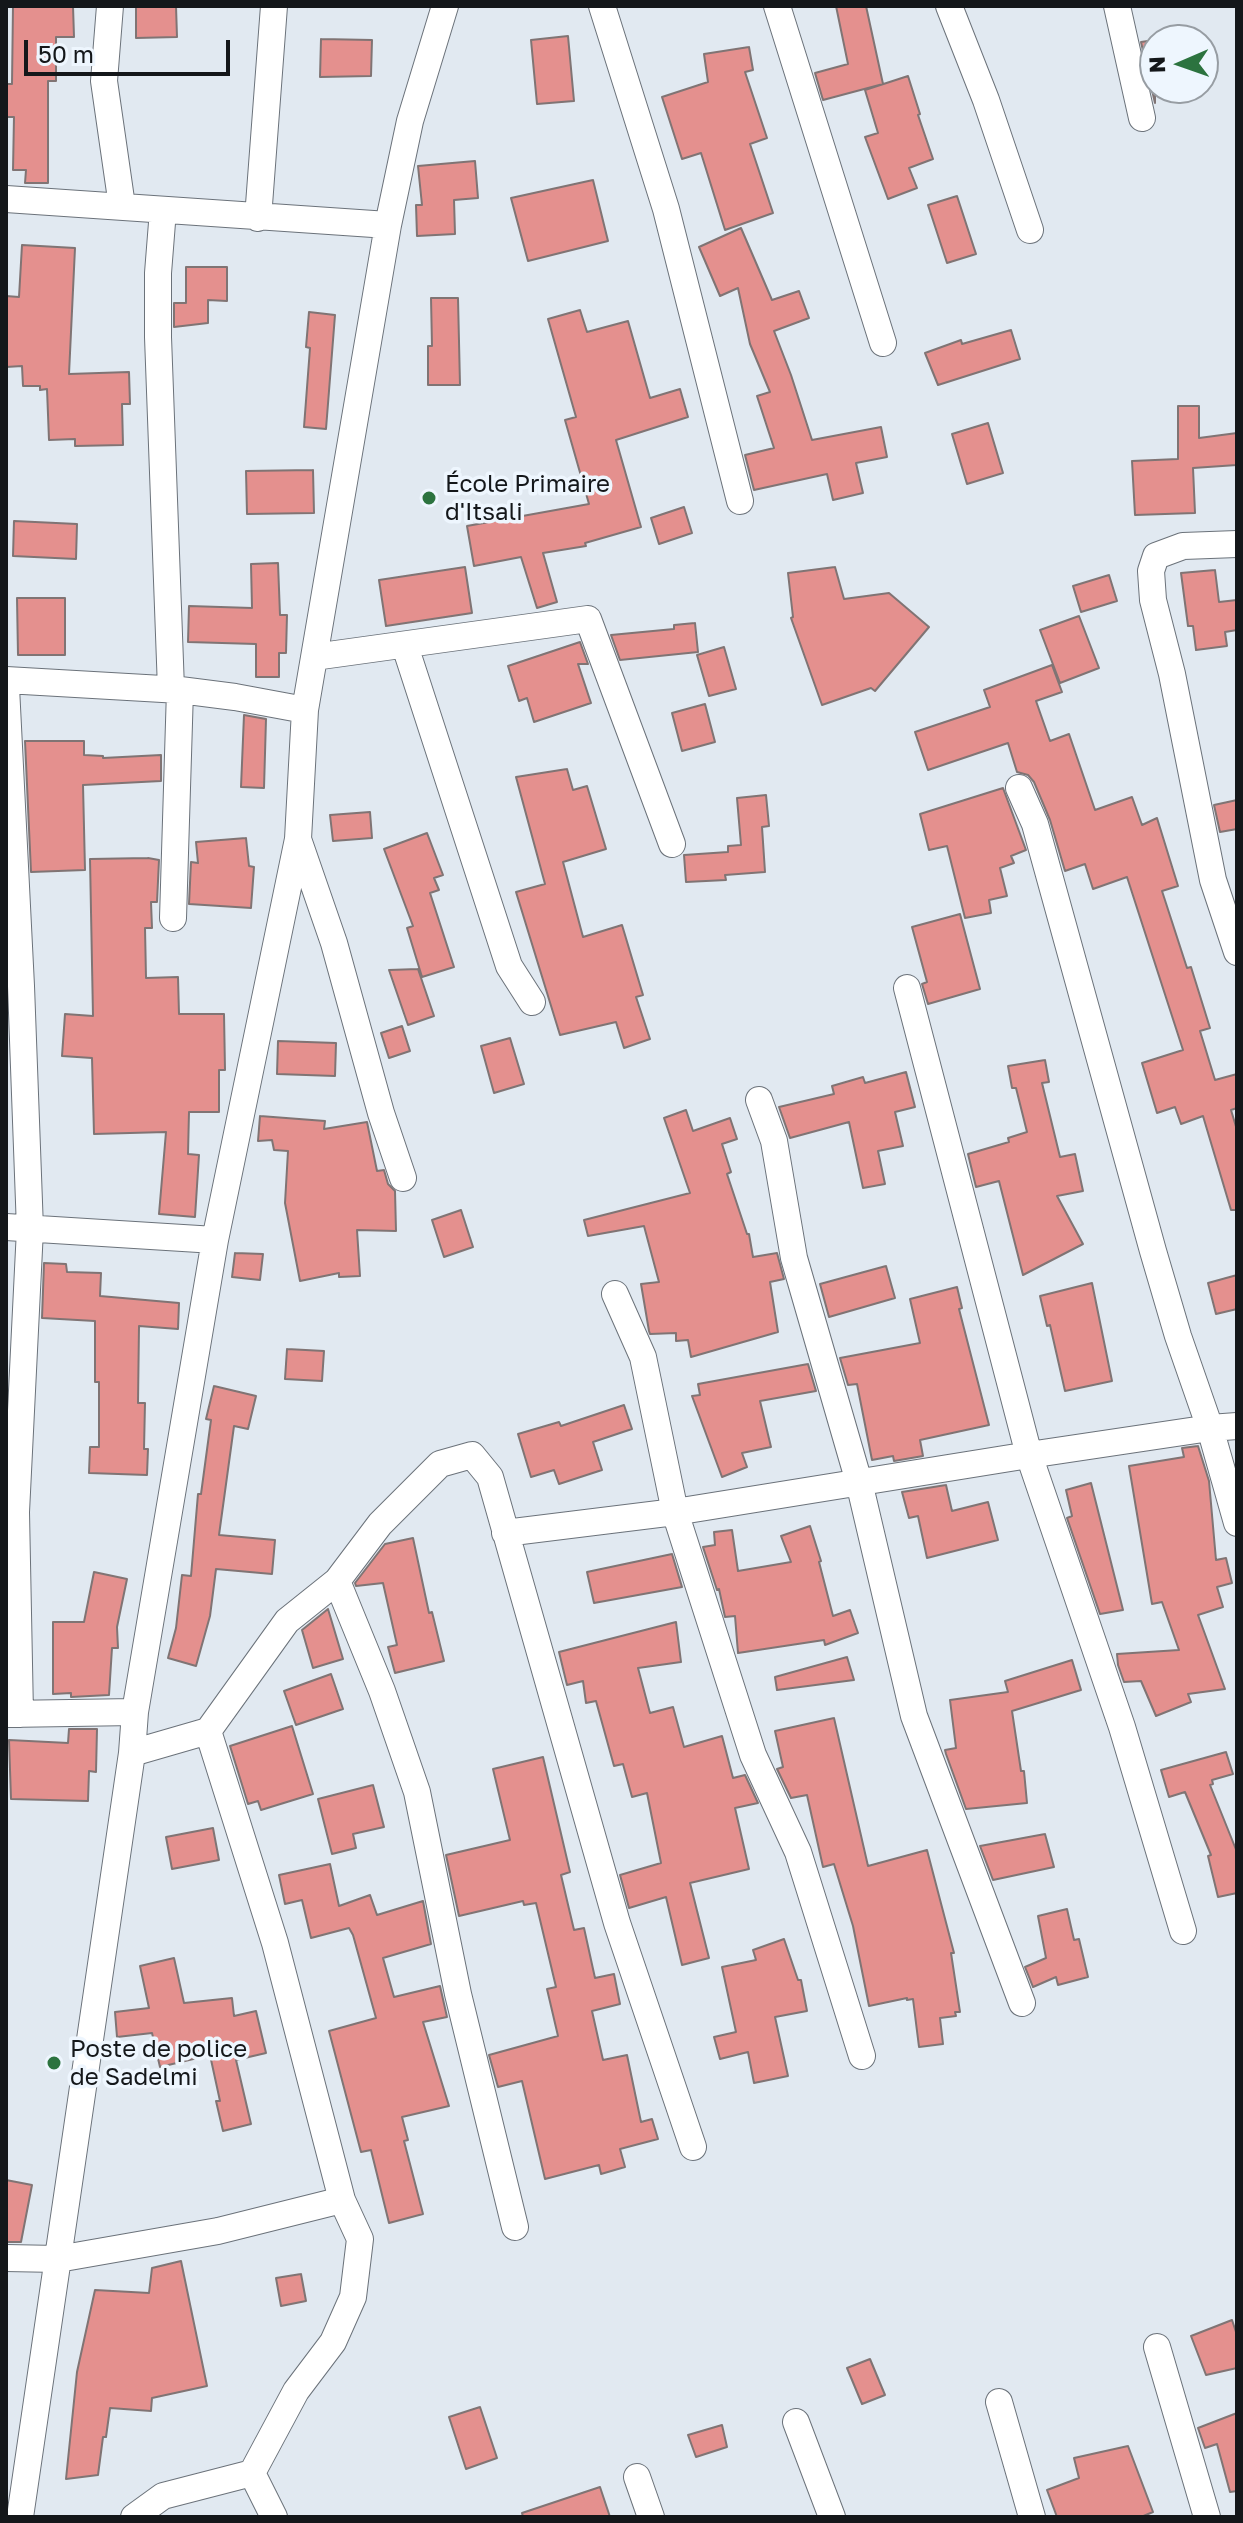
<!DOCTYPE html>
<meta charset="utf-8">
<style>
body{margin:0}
#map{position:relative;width:1243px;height:2523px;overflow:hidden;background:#e1e9f1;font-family:"Golos Text",sans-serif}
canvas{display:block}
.frame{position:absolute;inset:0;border:8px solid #14171a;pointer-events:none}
.north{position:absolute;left:1139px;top:24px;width:80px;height:80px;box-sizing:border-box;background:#eef6fe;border:2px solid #979da3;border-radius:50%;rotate:268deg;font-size:22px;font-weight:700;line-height:32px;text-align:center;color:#14171a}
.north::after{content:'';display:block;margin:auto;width:28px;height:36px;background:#2c733f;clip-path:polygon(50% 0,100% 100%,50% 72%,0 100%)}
.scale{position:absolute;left:24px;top:40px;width:206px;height:36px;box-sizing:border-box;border:4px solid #14171a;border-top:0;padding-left:10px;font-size:24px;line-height:28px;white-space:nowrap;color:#14171a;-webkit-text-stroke:6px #eef6fe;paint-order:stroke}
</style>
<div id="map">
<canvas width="1243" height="2523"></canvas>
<div class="frame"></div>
<div class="north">N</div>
<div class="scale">50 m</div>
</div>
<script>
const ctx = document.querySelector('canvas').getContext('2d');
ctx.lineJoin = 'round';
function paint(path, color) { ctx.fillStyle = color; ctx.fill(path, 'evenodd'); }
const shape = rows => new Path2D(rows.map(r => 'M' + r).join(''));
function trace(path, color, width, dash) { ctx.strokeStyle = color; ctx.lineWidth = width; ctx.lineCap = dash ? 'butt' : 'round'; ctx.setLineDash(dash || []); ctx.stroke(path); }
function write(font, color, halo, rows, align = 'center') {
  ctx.font = font + ' "Golos Text",sans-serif'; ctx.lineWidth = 7; ctx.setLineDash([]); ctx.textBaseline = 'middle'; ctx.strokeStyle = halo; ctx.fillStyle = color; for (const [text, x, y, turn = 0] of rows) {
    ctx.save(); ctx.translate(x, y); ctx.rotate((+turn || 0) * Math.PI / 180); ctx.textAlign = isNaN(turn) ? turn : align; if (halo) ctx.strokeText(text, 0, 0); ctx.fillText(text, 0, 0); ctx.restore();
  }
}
const building = shape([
 [13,6,73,6,74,37,56,37,56,81,48,81,48,183,25,183,26,170,13,170,14,117,6,117,6,84,12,84,13,6],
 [136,6,176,6,177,37,136,38,136,6],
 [836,6,866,6,883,84,823,100,815,73,848,64,836,6],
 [568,36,574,101,537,104,531,40,568,36],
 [321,39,372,40,371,76,320,77,321,39],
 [1155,40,1155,103,1141,42,1155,40],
 [749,47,753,70,745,72,767,138,750,144,773,213,725,230,701,153,682,159,662,97,708,82,704,54,749,47],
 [908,76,920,114,918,115,933,159,909,168,917,188,888,199,865,137,878,133,865,90,908,76],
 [475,161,478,198,454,200,455,234,417,236,416,205,422,205,418,166,475,161],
 [593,180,608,241,528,261,511,198,593,180],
 [957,196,976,254,947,263,928,205,957,196],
 [741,228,772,300,799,291,809,318,774,331,791,375,812,440,881,427,887,457,856,463,863,493,833,500,827,474,754,490,745,455,774,448,757,396,770,392,750,344,738,288,720,296,699,247,741,228],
 [22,245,75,248,69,374,129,372,130,404,122,404,123,445,75,446,75,439,49,440,47,389,40,390,40,386,23,386,22,366,6,367,6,296,19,297,22,245],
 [186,267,227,267,227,301,208,300,208,323,174,327,174,303,186,303,186,267],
 [431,298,458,298,460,385,428,385,428,346,432,346,431,298],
 [580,310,587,332,628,321,650,398,680,389,688,417,616,440,641,527,585,543,586,546,543,553,557,602,537,608,521,557,474,566,467,526,589,504,565,420,576,417,548,319,580,310],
 [309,312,335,315,326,429,304,427,310,348,306,347,309,312],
 [1011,330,1020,359,938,385,925,353,961,340,962,344,1011,330],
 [1178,406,1199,406,1199,438,1237,433,1237,465,1193,468,1195,513,1135,515,1132,461,1178,459,1178,406],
 [988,423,1003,473,967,484,952,434,988,423],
 [313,470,314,513,247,514,246,471,313,470],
 [684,507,692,533,659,544,651,518,684,507],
 [14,521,77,524,76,559,13,556,14,521],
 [278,563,280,615,287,615,286,653,279,653,279,677,256,677,256,644,188,642,189,606,252,608,251,564,278,563],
 [465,567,472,613,386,626,379,580,465,567],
 [835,567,844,599,889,593,929,627,875,691,871,688,822,705,791,618,793,617,788,573,835,567],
 [1215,570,1219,602,1237,600,1237,630,1225,632,1227,646,1196,650,1193,626,1188,626,1181,573,1215,570],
 [1109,575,1117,601,1081,612,1073,586,1109,575],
 [17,598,65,598,65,655,18,655,17,598],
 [1079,616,1099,668,1060,683,1040,630,1079,616],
 [695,623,698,652,620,660,611,635,674,629,674,625,695,623],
 [580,642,588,664,578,664,591,703,534,722,527,698,519,701,508,666,580,642],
 [724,647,736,689,709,696,697,655,724,647],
 [1052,665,1062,692,1036,701,1050,741,1069,734,1095,810,1132,797,1142,825,1157,818,1178,886,1162,891,1187,968,1191,967,1210,1028,1200,1031,1215,1080,1237,1074,1237,1108,1231,1110,1237,1130,1237,1210,1231,1210,1203,1116,1181,1124,1175,1107,1157,1113,1142,1063,1183,1050,1127,877,1093,889,1085,864,1065,871,1050,820,1034,782,1028,775,1017,772,1008,743,928,770,915,732,990,707,984,690,1052,665],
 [705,704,715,742,682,751,672,713,705,704],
 [244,715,266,719,264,788,241,787,244,715],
 [25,741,84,741,84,755,103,756,103,758,161,755,161,781,83,785,85,870,31,872,25,741],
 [567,769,573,790,587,786,606,849,563,862,583,937,622,925,643,995,636,997,650,1039,624,1048,616,1022,560,1035,516,892,545,884,516,777,567,769],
 [1003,788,1026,850,1011,856,1014,863,1000,868,1007,896,989,900,991,913,965,918,947,846,929,850,920,814,1003,788],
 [766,795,769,826,762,827,765,872,725,875,726,880,686,882,684,855,728,852,728,846,741,845,737,798,766,795],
 [1237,800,1237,829,1220,832,1214,805,1237,800],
 [370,812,372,838,333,841,330,815,370,812],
 [427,833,443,875,434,878,439,890,430,893,454,967,422,977,407,928,413,926,384,849,427,833],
 [246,838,249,866,254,867,251,908,189,904,191,862,198,863,196,842,246,838],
 [148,858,159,860,157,902,151,902,152,928,145,928,146,978,178,977,179,1014,224,1014,225,1070,219,1070,219,1112,189,1112,188,1154,199,1155,195,1217,159,1214,166,1132,94,1134,92,1058,62,1056,65,1014,93,1016,90,859,148,858],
 [960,914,980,989,928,1004,922,984,927,982,912,927,960,914],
 [418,969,434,1016,408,1025,389,970,418,969],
 [402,1026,410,1051,389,1058,381,1033,402,1026],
 [510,1038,524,1084,494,1093,481,1046,510,1038],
 [278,1041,336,1043,335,1076,277,1074,278,1041],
 [1045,1060,1049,1082,1042,1083,1060,1157,1075,1154,1083,1191,1057,1196,1083,1244,1023,1275,999,1181,976,1187,968,1154,1009,1142,1008,1138,1027,1132,1016,1088,1012,1088,1008,1066,1045,1060],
 [906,1072,915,1107,895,1112,903,1146,878,1151,885,1184,863,1188,849,1122,790,1138,779,1107,834,1094,832,1086,863,1077,865,1083,906,1072],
 [686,1110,693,1131,730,1118,737,1139,722,1144,731,1172,727,1174,747,1234,749,1234,753,1257,777,1253,784,1279,770,1282,778,1332,691,1357,688,1340,676,1341,676,1333,650,1334,649,1331,641,1284,659,1282,644,1226,588,1236,584,1220,690,1193,664,1118,686,1110],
 [260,1116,325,1121,324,1129,367,1122,377,1171,384,1170,388,1184,395,1191,396,1231,357,1230,360,1276,339,1277,339,1273,300,1281,285,1203,288,1151,274,1150,272,1140,258,1141,260,1116],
 [461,1210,473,1247,444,1257,432,1220,461,1210],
 [235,1253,263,1254,260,1280,232,1277,235,1253],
 [44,1263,66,1264,67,1272,101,1273,100,1296,179,1303,178,1329,139,1326,138,1403,145,1403,144,1449,148,1449,147,1475,89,1473,90,1447,99,1447,99,1382,95,1382,95,1321,42,1318,44,1263],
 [886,1266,895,1298,829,1317,820,1284,886,1266],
 [1237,1275,1237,1309,1216,1314,1208,1283,1237,1275],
 [1092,1283,1112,1381,1065,1391,1050,1325,1047,1326,1040,1296,1092,1283],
 [957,1287,962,1308,959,1309,989,1425,920,1440,923,1456,894,1461,893,1456,872,1460,857,1384,848,1385,840,1358,920,1343,910,1299,957,1287],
 [287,1349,324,1351,322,1381,285,1379,287,1349],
 [808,1364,816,1391,760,1401,771,1447,742,1453,747,1467,722,1477,692,1396,700,1395,698,1384,808,1364],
 [214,1386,256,1396,248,1429,234,1426,219,1535,275,1540,272,1574,216,1569,210,1616,196,1666,168,1658,176,1628,182,1575,191,1576,198,1494,201,1494,211,1420,206,1419,214,1386],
 [624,1405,632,1429,593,1442,602,1470,559,1484,554,1470,531,1477,518,1434,559,1422,561,1426,624,1405],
 [1198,1446,1209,1481,1216,1560,1226,1558,1232,1583,1217,1587,1223,1607,1198,1615,1225,1689,1188,1694,1191,1702,1156,1716,1141,1681,1124,1682,1118,1665,1117,1654,1179,1650,1162,1602,1152,1604,1129,1466,1184,1457,1182,1448,1198,1446],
 [1091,1483,1123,1610,1100,1614,1067,1518,1072,1516,1066,1490,1091,1483],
 [946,1485,952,1511,988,1502,998,1540,927,1558,918,1516,909,1518,902,1492,946,1485],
 [810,1526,821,1561,819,1562,833,1616,850,1610,858,1633,825,1645,824,1640,738,1653,735,1616,725,1617,719,1589,717,1590,703,1547,715,1545,714,1532,732,1530,738,1571,791,1562,781,1536,810,1526],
 [413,1538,429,1613,432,1612,444,1661,395,1673,388,1647,397,1645,383,1583,356,1586,355,1583,385,1544,413,1538],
 [672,1554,682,1587,594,1603,587,1572,672,1554],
 [94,1572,127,1579,117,1627,118,1648,112,1648,109,1695,71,1697,71,1693,53,1694,53,1622,84,1622,94,1572],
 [328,1609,343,1659,313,1668,302,1630,328,1609],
 [676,1622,681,1662,638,1668,650,1713,673,1707,684,1747,722,1736,733,1778,745,1775,758,1803,735,1808,749,1869,690,1883,709,1958,682,1965,666,1897,629,1908,620,1875,661,1863,647,1793,632,1797,623,1764,614,1766,596,1701,586,1703,583,1681,567,1685,559,1652,676,1622],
 [847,1657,854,1680,777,1690,775,1677,847,1657],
 [1072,1660,1081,1690,1012,1711,1021,1771,1024,1771,1027,1803,966,1809,946,1754,945,1750,956,1748,950,1700,1008,1692,1005,1681,1072,1660],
 [331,1674,343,1709,296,1725,284,1691,331,1674],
 [834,1718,868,1866,927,1850,954,1953,951,1953,960,2012,955,2012,956,2016,940,2018,943,2044,919,2047,913,1999,907,2000,907,1998,869,2006,853,1926,834,1864,823,1867,807,1795,791,1798,777,1769,783,1767,775,1731,834,1718],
 [292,1726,313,1794,261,1810,258,1801,248,1804,230,1746,292,1726],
 [69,1729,97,1729,96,1772,89,1771,88,1801,11,1799,9,1740,68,1743,69,1729],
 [1226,1752,1233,1774,1212,1780,1213,1784,1210,1785,1237,1852,1237,1893,1218,1897,1208,1856,1211,1855,1185,1792,1169,1797,1161,1770,1226,1752],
 [543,1757,570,1872,561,1875,574,1930,584,1928,595,1978,614,1974,620,2004,592,2011,603,2060,627,2055,641,2122,652,2119,658,2139,620,2149,625,2167,601,2174,599,2165,545,2179,522,2081,498,2087,489,2055,558,2036,547,1989,556,1987,536,1903,524,1905,523,1901,459,1916,446,1855,510,1840,493,1769,543,1757],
 [373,1785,384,1827,353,1834,356,1848,332,1854,318,1799,373,1785],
 [213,1828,219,1860,172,1869,166,1837,213,1828],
 [1045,1834,1054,1867,993,1880,980,1846,1045,1834],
 [330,1864,339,1906,370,1895,377,1915,423,1901,431,1944,383,1958,394,1997,440,1986,447,2017,423,2022,449,2106,402,2117,408,2140,404,2141,423,2214,389,2223,371,2150,361,2152,329,2031,376,2018,353,1935,349,1928,311,1938,302,1900,285,1904,279,1875,330,1864],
 [1067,1909,1074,1940,1079,1939,1088,1977,1058,1985,1056,1977,1033,1987,1025,1967,1046,1958,1038,1916,1067,1909],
 [784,1939,798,1980,801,1980,807,2011,775,2017,788,2076,754,2083,748,2052,720,2059,714,2037,736,2032,722,1967,756,1960,753,1950,784,1939],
 [174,1958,184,2003,232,1998,234,2016,256,2011,266,2053,236,2060,251,2124,223,2131,216,2101,220,2101,210,2055,160,2067,152,2033,117,2037,115,2012,149,2008,140,1966,174,1958],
 [6,2180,32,2185,21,2242,6,2242,6,2180],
 [181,2261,207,2386,152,2398,151,2411,110,2408,106,2437,103,2437,98,2475,66,2479,77,2372,95,2290,149,2293,152,2268,181,2261],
 [301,2274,306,2301,281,2306,276,2278,301,2274],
 [1232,2320,1237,2335,1237,2368,1206,2375,1191,2336,1232,2320],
 [870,2359,885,2395,862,2404,847,2368,870,2359],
 [480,2407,497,2458,466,2469,449,2417,480,2407],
 [1237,2413,1237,2491,1230,2492,1217,2444,1205,2448,1198,2428,1237,2413],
 [722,2425,727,2447,696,2457,688,2435,722,2425],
 [1128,2446,1153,2512,1141,2517,1057,2517,1047,2490,1079,2478,1074,2458,1128,2446],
 [600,2487,610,2517,523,2517,522,2513,600,2487]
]);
const minor = shape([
 [110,6,104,81,122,206],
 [602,6,666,209,740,501],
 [777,6,883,343],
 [949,6,986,100,1030,230],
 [1117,6,1142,118],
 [6,199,388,225],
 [163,210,158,273,158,337,171,689],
 [258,218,274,6],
 [1237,544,1183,546,1156,556,1151,571,1153,600,1172,674,1213,880,1237,952],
 [405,646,509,966,532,1002],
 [314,657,588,619,672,844],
 [6,680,180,690,235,697,305,710],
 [6,687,21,986,30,1229,16,1512,20,1714],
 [1019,788,1035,824,1153,1251,1178,1336,1210,1428,1237,1523],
 [298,839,334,943,381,1113,403,1178],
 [173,918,180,690],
 [907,988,1029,1455,1122,1727,1183,1931],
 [759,1100,774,1141,794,1258,859,1482,914,1716,1022,2003],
 [6,1227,215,1240],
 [615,1294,643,1357,675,1512,753,1755,798,1852,862,2056],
 [505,1533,675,1512,1029,1455,1210,1428,1237,1426],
 [337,1581,382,1691,417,1792,458,1994,515,2227],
 [6,1714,135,1712],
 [208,1731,275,1943,342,2200,360,2239,353,2297,333,2342,296,2391,252,2473],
 [132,1753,208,1731,287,1621,337,1581,380,1524,440,1464,472,1455,490,1477,617,1923,693,2147],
 [6,2258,58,2259,218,2231,342,2200],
 [1157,2347,1207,2517],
 [999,2402,1032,2517],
 [796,2422,832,2517],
 [637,2477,651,2517],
 [20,2517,132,1753,135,1712,215,1240,298,839,305,710,388,225,410,121,445,6],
 [134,2517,163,2496,252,2473,274,2517]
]);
const markers = [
 [429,498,8,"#2c733f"],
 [54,2063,8,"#2c733f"]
];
const poiNames = [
 ["École Primaire",445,484],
 ["d'Itsali",445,512],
 ["Poste de police",70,2049],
 ["de Sadelmi",70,2077]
];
paint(building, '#e4908e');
trace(building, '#807474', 2);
trace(minor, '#6b727a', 28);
trace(minor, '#fff', 26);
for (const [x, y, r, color] of markers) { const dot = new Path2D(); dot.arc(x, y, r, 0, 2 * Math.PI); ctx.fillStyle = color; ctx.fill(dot); trace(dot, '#eef6fe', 3); }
write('24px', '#14171a', '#eef6fe', poiNames, 'left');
</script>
